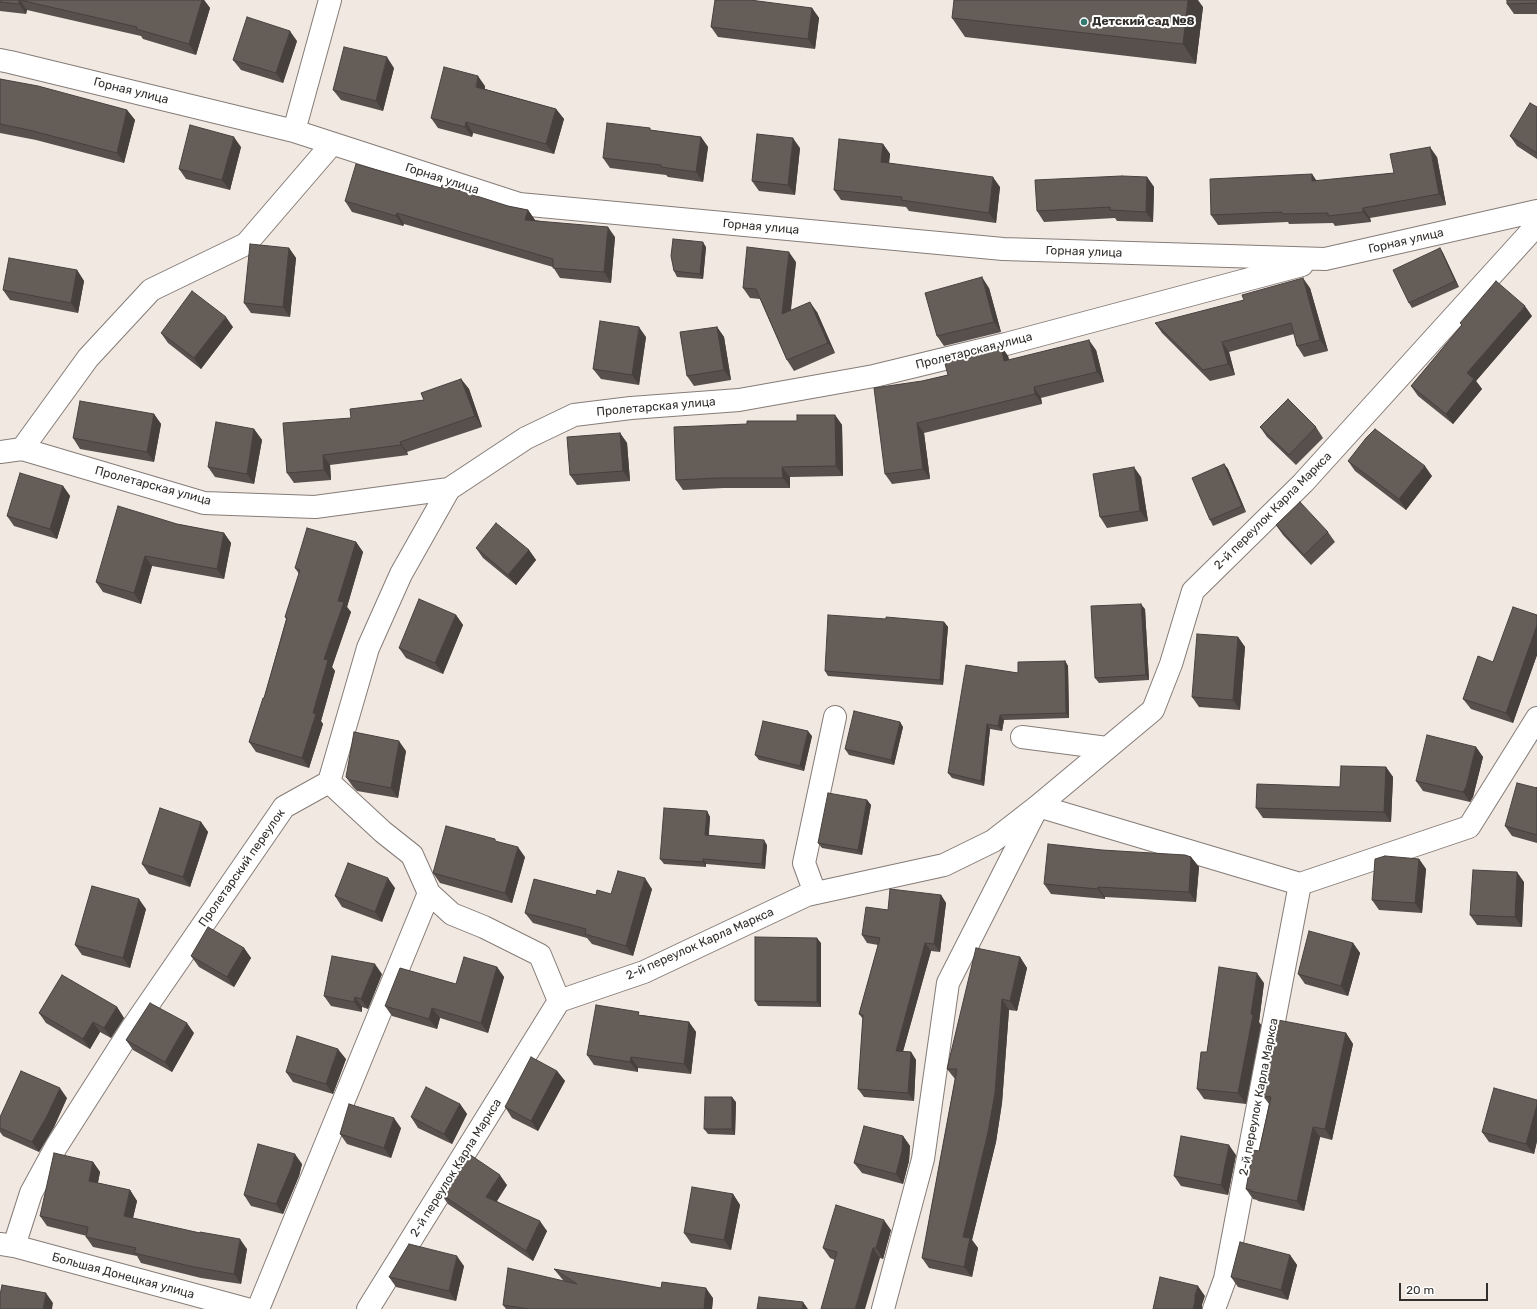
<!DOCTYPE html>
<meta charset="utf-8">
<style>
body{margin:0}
#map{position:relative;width:1537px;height:1309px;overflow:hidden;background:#f2e8e2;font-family:Rubik,sans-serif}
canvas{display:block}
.scale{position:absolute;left:1399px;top:1283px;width:89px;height:18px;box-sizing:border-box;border:2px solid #322f2c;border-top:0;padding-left:5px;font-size:12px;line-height:14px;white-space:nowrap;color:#322f2c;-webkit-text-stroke:3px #fff;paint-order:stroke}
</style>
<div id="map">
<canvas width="1537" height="1309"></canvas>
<div class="scale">20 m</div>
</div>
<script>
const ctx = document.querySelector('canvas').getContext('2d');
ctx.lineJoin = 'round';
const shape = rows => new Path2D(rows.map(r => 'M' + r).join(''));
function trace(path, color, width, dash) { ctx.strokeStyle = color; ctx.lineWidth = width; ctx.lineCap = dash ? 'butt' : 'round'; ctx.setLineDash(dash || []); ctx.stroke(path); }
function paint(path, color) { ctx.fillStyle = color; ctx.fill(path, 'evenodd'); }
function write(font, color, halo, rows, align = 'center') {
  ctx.font = font + ' Rubik,sans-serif'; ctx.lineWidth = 4; ctx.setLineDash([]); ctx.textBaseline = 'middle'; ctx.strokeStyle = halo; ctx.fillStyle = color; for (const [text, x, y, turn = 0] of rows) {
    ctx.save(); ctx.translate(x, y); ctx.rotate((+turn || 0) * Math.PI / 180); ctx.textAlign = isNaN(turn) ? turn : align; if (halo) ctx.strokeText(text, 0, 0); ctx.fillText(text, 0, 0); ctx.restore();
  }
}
const minor = shape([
 [0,60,10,62,294,131,519,204,1003,249,1325,259,1537,211],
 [294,131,330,0],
 [22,449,88,358,151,290,246,244,332,144],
 [0,452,22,449,204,503,315,507,449,489,526,438,574,415,631,408,739,400,874,376,1006,344,1302,265],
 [1022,737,1107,748],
 [329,782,383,832,412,855,429,893,452,914,484,927,540,955,559,1001],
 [815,893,804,863,835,717],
 [0,1244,14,1246,247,1309],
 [14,1246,31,1193,56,1147,132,1028,284,807,329,782,368,648,401,574,449,489],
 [258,1309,429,893],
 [368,1309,559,1001,644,972,807,895,944,865,993,841,1038,806,1153,710,1171,664,1193,591,1303,483,1537,225],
 [883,1309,923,1159,948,983,1038,806,1300,884,1469,827,1537,718],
 [1214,1309,1225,1279,1300,884]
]);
const wall = shape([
 [0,0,204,0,210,8,196,55,143,39,141,36,27,10,26,14,0,11],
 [1537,0,1537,14,1514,14,1507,4],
 [1203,7,1196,64,965,37,952,18],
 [812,8,819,18,815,49,718,37,711,27],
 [297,41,283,83,241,70,233,60],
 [394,68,383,111,341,100,333,90],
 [0,79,127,110,135,120,124,163,36,140,0,133],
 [485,86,485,89,556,109,564,119,554,154,473,133,472,137,438,128,431,118],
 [1537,107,1537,159,1517,146,1510,136],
 [651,130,701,137,708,147,703,182,668,177,666,175,610,168,603,158],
 [883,144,890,154,889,163,1000,187,996,223,909,211,906,207,841,200,834,190],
 [241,147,230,190,186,179,179,169],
 [800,148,795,195,759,191,752,181],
 [1437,157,1446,205,1370,218,1371,222,1335,226,1333,223,1289,224,1288,222,1218,225,1211,215,1312,174,1316,181,1394,173],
 [1147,177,1154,187,1153,222,1117,221,1115,218,1044,222,1037,211],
 [441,188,508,206,528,210,535,220,615,237,611,283,560,278,553,267,404,224,403,226,352,212,345,201],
 [706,247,703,279,677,277,674,271],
 [289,248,296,258,290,317,251,313,244,303],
 [1440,248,1443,253,1459,287,1412,308,1409,303],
 [796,262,791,310,817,312,835,353,794,371,787,360,760,299,750,298,743,288],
 [77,270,84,281,78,313,10,300,3,290],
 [989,288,1001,332,944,346,937,336],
 [1310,288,1328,351,1304,357,1297,346,1294,334,1229,352,1235,375,1210,381,1162,333,1155,323],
 [1532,316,1476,381,1482,389,1453,424,1418,396,1411,386,1462,325,1460,323],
 [233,327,201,369,168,343,161,333],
 [717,327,724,337,731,380,694,386,687,376],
 [646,337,639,385,601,379,593,369],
 [1001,346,1008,356,1009,360,1096,350,1104,382,1041,398,1042,404,924,433,930,479,892,484,885,474,922,381,948,375],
 [461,379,469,389,482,427,407,452,408,455,330,465,331,480,294,483,287,473,351,418,424,400],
 [154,414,161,424,154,462,80,449,73,438],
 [835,415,842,425,843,476,790,477,790,488,724,488,683,490,676,480,747,424,797,421],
 [1260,427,1316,427,1323,438,1296,465,1267,437],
 [254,429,262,440,254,484,215,477,208,467],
 [620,433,627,443,630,481,577,485,570,475],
 [1348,461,1432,476,1406,510,1355,471],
 [1224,464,1228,469,1246,512,1213,526,1210,520],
 [1141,477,1148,521,1107,528,1100,517],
 [63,486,70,496,57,539,14,526,7,516],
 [177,524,224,533,231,543,224,579,152,566,141,604,103,592,96,582],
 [1276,525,1328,532,1335,542,1311,565,1283,535],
 [356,542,363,552,347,607,351,612,332,667,335,671,321,721,323,724,309,768,256,752,249,742,264,698,286,619,285,617,299,574,295,568],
 [476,548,529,550,536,560,516,585,483,558],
 [1145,609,1149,680,1099,683,1095,678],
 [456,615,463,625,443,674,406,658,399,648],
 [1537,615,1537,655,1513,723,1471,709,1463,699,1493,662],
 [886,619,944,622,948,627,943,685,828,676,825,671],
 [1238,637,1245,647,1240,710,1199,707,1192,697],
 [1065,661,1068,666,1069,718,1004,720,1002,731,990,729,984,786,952,778,948,773,1018,673],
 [900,722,903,727,894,765,849,755,845,749],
 [812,736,804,771,759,760,755,755],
 [1476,747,1483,757,1473,797,1470,802,1423,791,1416,781],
 [406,751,398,798,357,791,353,787,346,777],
 [1386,767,1393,777,1391,822,1263,818,1256,808,1340,787],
 [1537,787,1537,843,1512,836,1505,826],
 [867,800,871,805,862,855,822,848,818,843],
 [707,811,710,817,709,835,767,845,765,869,706,864,706,867,664,864,660,859],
 [201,822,208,832,190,887,149,874,142,864],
 [1102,850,1191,857,1199,867,1196,902,1105,897,1105,899,1051,894,1044,884],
 [525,857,512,903,440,883,433,873],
 [1419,859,1426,869,1422,913,1379,910,1372,900],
 [1524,882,1522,927,1477,925,1470,915],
 [395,888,382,922,342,907,335,896],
 [652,889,633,956,592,944,587,938,533,923,525,913,596,895,611,894],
 [941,895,946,903,940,952,931,951,903,1051,911,1052,916,1060,914,1101,864,1097,858,1089,863,1019,859,1014,878,945,867,943,862,935,888,910],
 [146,909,130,968,82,955,75,945],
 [821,943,821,1007,758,1006,755,1001],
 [1353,943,1360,953,1348,996,1305,984,1298,974],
 [244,948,251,958,234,987,199,967,191,956],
 [1020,957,1027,968,1017,1011,1009,1010,1002,1103,996,1142,972,1240,978,1248,972,1277,929,1268,922,1258,955,1079,947,1069],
 [497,967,504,977,488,1033,440,1018,437,1029,392,1016,385,1006,456,984],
 [382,974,368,1009,362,1007,362,1012,331,1006,324,996],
 [1264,983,1259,1022,1261,1025,1246,1104,1204,1099,1197,1089,1207,1052],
 [117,1007,124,1018,111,1038,100,1032,90,1049,46,1023,39,1013],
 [641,1015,689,1022,696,1032,691,1074,638,1068,638,1072,594,1065,587,1055],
 [194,1033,172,1072,133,1050,126,1040],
 [1346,1033,1353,1044,1332,1140,1320,1137,1304,1211,1258,1201,1257,1200,1253,1199,1246,1189,1259,1151,1269,1104,1263,1096],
 [346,1059,333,1094,293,1082,286,1072],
 [557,1071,565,1081,538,1131,512,1118,505,1107],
 [67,1098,54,1127,39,1152,3,1136,0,1132,0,1117],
 [1537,1100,1537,1141,1534,1154,1489,1142,1482,1132],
 [736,1102,735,1135,708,1134,704,1129],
 [460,1104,467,1114,452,1144,418,1128,411,1117],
 [401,1128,391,1158,347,1144,340,1134],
 [903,1136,910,1146,909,1161,903,1184,862,1173,854,1163],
 [1236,1155,1228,1195,1181,1186,1174,1176],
 [93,1162,100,1172,98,1183,130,1190,137,1201,133,1218,247,1249,241,1284,201,1278,141,1263,137,1256,93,1247,86,1237,87,1236,47,1226,40,1216],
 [302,1164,299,1176,283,1214,251,1206,244,1195],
 [451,1181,507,1185,497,1201,547,1231,533,1261,448,1204,441,1194],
 [733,1194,740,1205,731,1250,691,1243,684,1233],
 [891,1230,883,1259,880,1258,835,1260,830,1258,823,1248],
 [1290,1255,1297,1265,1288,1300,1238,1287,1231,1277],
 [464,1266,456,1301,396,1287,389,1277],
 [554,1269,713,1298,712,1309,506,1309,503,1305,564,1281,562,1279]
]);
const shadedWall = shape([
 [20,0,27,10,26,14,19,4],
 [202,0,204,0,210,8,196,55,189,44],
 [1188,0,1198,0,1203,7,1196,64,1183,44],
 [812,8,819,18,815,49,808,39],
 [290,31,297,41,283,83,276,73],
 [387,57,394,68,383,111,376,101],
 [478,76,485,86,483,97,476,87],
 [556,109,564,119,554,154,546,144],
 [127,110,135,120,124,163,117,153],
 [466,122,473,133,472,137,465,127],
 [234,137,241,147,230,190,222,180],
 [701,137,708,147,703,182,696,172],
 [793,138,800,148,795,195,788,185],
 [883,144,890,154,888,172,881,162],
 [1430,147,1437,157,1446,205,1439,194],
 [1312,174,1319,184,1312,181],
 [993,177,1000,187,996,223,989,213],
 [1147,177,1154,187,1153,222,1146,212],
 [1363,208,1370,218,1371,222,1363,212],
 [528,210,535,220,532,230,525,220],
 [397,213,404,224,403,226,396,216],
 [608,227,615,237,611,283,604,272],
 [703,242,706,247,703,279,700,274],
 [289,248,296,258,290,317,283,307],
 [1440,248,1443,253,1459,287,1455,281],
 [789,252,796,262,789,324,782,314],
 [77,270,84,281,78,313,71,303],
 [982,277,989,288,1001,332,994,322],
 [1303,278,1310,288,1328,351,1320,340],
 [810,302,817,312,835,353,828,343],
 [1525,306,1532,316,1476,381,1482,389,1453,424,1446,414,1467,373],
 [226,317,233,327,201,369,194,358],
 [639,327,646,337,639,385,632,375],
 [717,327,724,337,731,380,724,370],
 [1089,340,1096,350,1104,382,1097,372],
 [1222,342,1229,352,1235,375,1228,364],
 [1001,346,1008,356,1012,371,1004,361],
 [461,379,469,389,482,427,475,416],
 [1034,387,1041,398,1042,404,1035,394],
 [154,414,161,424,154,462,147,452],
 [835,415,842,425,843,476,836,466],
 [917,423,924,433,930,479,923,469],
 [254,429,262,440,254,484,247,474],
 [620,433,627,443,630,481,623,471],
 [400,442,407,452,408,455,401,445],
 [323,455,330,465,331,480,324,470],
 [1224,464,1228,469,1246,512,1242,506],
 [1425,466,1432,476,1406,510,1399,499],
 [782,467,790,477,790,488,783,478],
 [1134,467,1141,477,1148,521,1140,511],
 [63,486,70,496,57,539,50,529],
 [224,533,231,543,224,579,217,569],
 [356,542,363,552,347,607,351,612,332,667,335,671,321,721,323,724,309,768,302,758,313,713,324,659,338,601],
 [529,550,536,560,516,585,508,575],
 [145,556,152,566,141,604,134,593],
 [1141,604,1145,609,1149,680,1146,675],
 [456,615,463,625,443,674,435,663],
 [944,622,948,627,943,685,940,680],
 [1537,625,1537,655,1513,723,1506,713],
 [1238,637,1245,647,1240,710,1233,700],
 [1065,661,1068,666,1069,718,1066,713],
 [1000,715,1004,720,1002,731,998,726],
 [900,722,903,727,894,765,891,760],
 [987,724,990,729,984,786,981,781],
 [808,731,812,736,804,771,800,766],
 [399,741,406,751,398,798,391,788],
 [1476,747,1483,757,1473,797,1470,802,1463,792],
 [1386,767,1393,777,1391,822,1384,812],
 [867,800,871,805,862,855,858,850],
 [707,811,710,817,708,840,705,835],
 [201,822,208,832,190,887,183,877],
 [764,840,767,845,765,869,762,864],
 [518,847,525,857,512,903,505,893],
 [1191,857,1199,867,1196,902,1189,892],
 [703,859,706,864,706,867,703,862],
 [1419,859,1426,869,1422,913,1415,903],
 [1517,872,1524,882,1522,927,1515,917],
 [388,878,395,888,382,922,375,912],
 [645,878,652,889,633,956,626,946],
 [1098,887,1105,897,1105,899,1098,889],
 [941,895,946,903,940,952,934,944],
 [139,899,146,909,130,968,123,958],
 [817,938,821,943,821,1007,817,1002],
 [925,943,931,951,901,1059,896,1051],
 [1353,943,1360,953,1348,996,1341,986],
 [244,948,251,958,234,987,227,977],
 [1020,957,1027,968,1017,1011,1010,1001],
 [375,964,382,974,368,1009,361,999],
 [497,967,504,977,488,1033,481,1023],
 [1257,973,1264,983,1259,1022,1261,1025,1246,1104,1238,1093,1251,1014],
 [355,997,362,1007,362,1012,354,1002],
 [1002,999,1009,1010,1002,1103,996,1142,972,1240,978,1248,972,1277,964,1267,963,1237],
 [117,1007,124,1018,111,1038,104,1028],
 [432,1008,440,1018,437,1029,429,1019],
 [93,1022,100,1032,90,1049,83,1039],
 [689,1022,696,1032,691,1074,684,1064],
 [187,1023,194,1033,172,1072,165,1062],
 [1346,1033,1353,1044,1332,1140,1325,1129],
 [338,1049,346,1059,333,1094,326,1084],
 [911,1052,916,1060,914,1101,908,1093],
 [631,1057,638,1068,638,1072,630,1062],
 [557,1071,565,1081,538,1131,531,1121],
 [60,1088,67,1098,54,1127,39,1152,32,1142],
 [732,1097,736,1102,735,1135,732,1129],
 [460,1104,467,1114,452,1144,444,1134],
 [1537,1105,1537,1141,1534,1154,1526,1144],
 [394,1118,401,1128,391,1158,384,1148],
 [1313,1127,1320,1137,1304,1211,1297,1201],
 [903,1136,910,1146,909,1161,903,1184,896,1174],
 [1229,1145,1236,1155,1228,1195,1221,1185],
 [295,1154,302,1164,299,1176,283,1214,276,1204],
 [93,1162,100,1172,96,1191,89,1181],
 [500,1175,507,1185,493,1207,486,1197],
 [130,1190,137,1201,131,1226,124,1216],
 [733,1194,740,1205,731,1250,724,1240],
 [884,1220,891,1230,883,1259,876,1248],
 [540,1221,547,1231,533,1261,526,1251],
 [240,1239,247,1249,241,1284,234,1274],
 [873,1248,880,1258,865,1309,855,1309],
 [1290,1255,1297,1265,1288,1300,1281,1290],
 [457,1256,464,1266,456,1301,449,1291],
 [1198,1286,1205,1296,1202,1305,1202,1309,1193,1309,1195,1295],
 [706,1288,713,1298,712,1309,704,1309],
 [46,1293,53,1303,52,1309,43,1309],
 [803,1302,808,1309,802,1309]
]);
const building = shape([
 [0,0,19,0,19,4,0,2,0,0],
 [20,0,202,0,189,44,136,29,137,27,20,0],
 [715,0,750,0,812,8,808,39,711,27,715,0],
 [954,0,1188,0,1183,44,952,18,954,0],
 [1507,0,1537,0,1537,3,1507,4,1507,0],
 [247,17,290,31,276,73,233,60,247,17],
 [344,47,387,57,376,101,333,90,344,47],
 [444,67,478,76,476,87,556,109,546,144,466,122,465,127,431,118,444,67],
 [0,79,38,86,127,110,117,153,29,130,0,124,0,79],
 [1530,103,1537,107,1537,153,1510,136,1530,103],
 [607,123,650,128,650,130,701,137,696,172,661,167,661,165,603,158,607,123],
 [190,125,234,137,222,180,179,169,190,125],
 [757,134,793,138,788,185,752,181,757,134],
 [839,139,883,144,881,162,993,177,989,213,901,200,902,197,834,190,839,139],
 [1430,147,1439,194,1363,208,1363,212,1328,216,1328,213,1282,214,1282,212,1211,215,1210,179,1312,174,1312,181,1394,173,1390,154,1430,147],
 [356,164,441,188,442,185,508,206,528,210,525,220,608,227,604,272,553,268,553,259,397,213,396,216,345,201,356,164],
 [1122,176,1147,177,1146,212,1110,210,1110,207,1037,211,1035,180,1122,176],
 [673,239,703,242,700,274,674,271,671,256,673,239],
 [250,244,289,248,283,307,244,303,250,244],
 [747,247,789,252,782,314,810,302,828,343,787,360,756,289,743,288,747,247],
 [1440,248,1455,281,1409,303,1393,270,1440,248],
 [9,258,77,270,71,303,3,290,9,258],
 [982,277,994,322,937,336,925,293,982,277],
 [1303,278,1320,340,1297,346,1291,323,1222,342,1228,364,1203,370,1155,323,1244,300,1242,295,1303,278],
 [1496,281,1525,306,1467,373,1474,379,1446,414,1411,386,1462,325,1460,323,1496,281],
 [192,291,226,317,194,358,161,333,192,291],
 [600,321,639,327,632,375,593,369,600,321],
 [717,327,724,370,687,376,680,332,717,327],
 [1089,340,1097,372,1034,387,1035,394,917,423,923,469,885,474,874,388,922,381,948,375,944,360,1001,346,1004,361,1089,340],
 [461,379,475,416,400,442,401,445,323,455,324,470,287,473,283,423,351,418,350,409,424,400,421,393,461,379],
 [1288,399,1316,427,1289,455,1260,427,1288,399],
 [80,401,154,414,147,452,73,438,80,401],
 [797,415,835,415,836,466,782,467,783,478,717,478,676,480,674,427,747,424,747,421,797,421,797,415],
 [216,422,254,429,247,474,208,467,216,422],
 [1375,429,1425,466,1399,499,1348,461,1366,438,1375,429],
 [620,433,623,471,570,475,567,437,620,433],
 [1224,464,1242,506,1210,520,1192,478,1224,464],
 [1134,467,1140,511,1100,517,1093,474,1134,467],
 [20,473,63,486,50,529,7,516,20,473],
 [1300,502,1328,532,1304,555,1276,525,1300,502],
 [118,506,177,524,224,533,217,569,145,556,134,593,96,582,118,506],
 [496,523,529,550,508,575,476,548,496,523],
 [307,528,356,542,338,601,344,602,324,659,328,660,313,713,316,714,302,758,249,742,263,698,264,698,287,618,285,617,300,570,295,568,307,528],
 [419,599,456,615,435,663,399,648,419,599],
 [1141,604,1146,675,1095,678,1091,606,1141,604],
 [1513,607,1537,615,1537,625,1506,713,1463,699,1478,656,1493,662,1513,607],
 [828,615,886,619,886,617,944,622,940,680,825,671,828,615],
 [1197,634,1238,637,1233,700,1192,697,1197,634],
 [1065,661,1066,713,1000,715,998,726,987,724,981,781,948,773,966,665,1018,673,1018,662,1065,661],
 [854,711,900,722,891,760,845,749,854,711],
 [763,721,808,731,800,766,755,755,763,721],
 [354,732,399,741,391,788,350,780,346,777,354,732],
 [1427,735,1476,747,1466,787,1463,792,1416,781,1427,735],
 [1341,766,1386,767,1384,812,1256,808,1257,784,1340,787,1341,766],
 [1517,783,1537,788,1537,787,1537,835,1505,826,1517,783],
 [828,793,867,800,858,850,818,843,828,793],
 [160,808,201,822,183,877,142,864,160,808],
 [664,808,707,811,705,835,764,840,762,864,703,859,703,862,660,859,664,808],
 [446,826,495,839,495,841,518,847,505,893,433,873,446,826],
 [1048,844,1102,850,1185,855,1191,857,1189,892,1098,887,1098,889,1044,884,1048,844],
 [1385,856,1419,859,1415,903,1372,900,1375,859,1385,856],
 [348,863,388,878,375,912,335,896,348,863],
 [1473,870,1517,872,1515,917,1470,915,1473,870],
 [618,871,645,878,626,946,585,934,586,929,525,913,534,879,596,895,597,890,611,894,618,871],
 [92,886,139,899,123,958,75,945,92,886],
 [890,889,941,895,934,944,925,943,896,1051,911,1052,908,1093,858,1089,863,1015,859,1014,880,938,862,935,866,907,888,910,890,889],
 [208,927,244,948,227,977,191,956,208,927],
 [1309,931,1353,943,1341,986,1298,974,1309,931],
 [755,937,817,938,817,1002,755,1001,755,937],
 [976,948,1020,957,1010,1001,1002,999,995,1093,988,1132,963,1237,970,1238,964,1267,922,1258,957,1069,947,1069,976,948],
 [332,956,375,964,361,999,355,997,354,1002,324,996,332,956],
 [464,957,497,967,481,1023,432,1008,429,1019,385,1006,400,968,456,984,464,957],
 [1219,967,1257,973,1251,1014,1253,1015,1238,1093,1197,1089,1201,1052,1207,1052,1219,967],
 [62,975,117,1007,104,1028,93,1022,83,1039,39,1013,62,975],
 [150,1003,187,1023,165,1062,126,1040,150,1003],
 [596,1005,639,1012,638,1015,689,1022,684,1064,631,1057,630,1062,587,1055,596,1005],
 [1278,1020,1346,1033,1325,1129,1313,1127,1297,1201,1250,1191,1251,1190,1246,1189,1253,1150,1259,1151,1271,1097,1263,1096,1278,1020],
 [297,1036,338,1049,326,1084,286,1072,297,1036],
 [531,1057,557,1071,531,1121,505,1107,531,1057],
 [21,1071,60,1088,47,1116,32,1142,0,1128,0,1117,21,1071],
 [426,1087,460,1104,444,1134,411,1117,426,1087],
 [1494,1088,1537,1100,1537,1105,1526,1144,1482,1132,1494,1088],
 [705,1097,732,1097,732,1129,704,1129,705,1097],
 [349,1104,394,1118,384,1148,340,1134,349,1104],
 [864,1126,903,1136,902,1151,896,1174,854,1163,864,1126],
 [1181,1136,1229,1145,1221,1185,1174,1176,1181,1136],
 [258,1144,295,1154,292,1166,276,1204,244,1195,258,1144],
 [54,1153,93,1162,89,1181,130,1190,124,1216,200,1233,200,1232,240,1239,234,1274,194,1267,134,1253,136,1248,86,1237,88,1227,40,1216,54,1153],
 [469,1154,500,1175,486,1197,540,1221,526,1251,441,1194,449,1180,451,1181,469,1154],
 [692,1187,733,1194,724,1240,684,1233,692,1187],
 [836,1205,884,1220,876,1248,873,1248,855,1309,821,1309,837,1252,823,1248,836,1205],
 [1240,1242,1290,1255,1281,1290,1231,1277,1240,1242],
 [409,1244,457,1256,449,1291,389,1277,409,1244],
 [508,1268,577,1284,554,1269,661,1288,662,1282,706,1288,704,1309,529,1309,503,1305,508,1268],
 [1160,1277,1198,1286,1195,1295,1195,1302,1193,1309,1153,1309,1160,1277],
 [2,1285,46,1293,43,1309,0,1309,0,1295,2,1285],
 [759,1297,803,1302,802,1309,757,1309,759,1297]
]);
const markers = [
 [1084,22,4,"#34796f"]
];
const poiNames = [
 ["Детский сад №8",1092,22]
];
const streetNames = [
 ["Горная улица",131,91,14],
 ["Горная улица",442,179,18],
 ["Горная улица",761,227,5],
 ["Горная улица",1406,241,-13],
 ["Горная улица",1084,252,2],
 ["Пролетарская улица",974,351,-14],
 ["Пролетарская улица",656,407,-5],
 ["Пролетарская улица",153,486,15],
 ["2-й переулок Карла Маркса",1273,511,-45],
 ["Пролетарский переулок",242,868,-55],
 ["2-й переулок Карла Маркса",700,944,-24],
 ["2-й переулок Карла Маркса",1259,1097,-79],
 ["2-й переулок Карла Маркса",456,1168,-58],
 ["Большая Донецкая улица",123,1276,15]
];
trace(minor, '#857c77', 24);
trace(minor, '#fff', 22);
paint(wall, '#57504c');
paint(shadedWall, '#47413e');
paint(building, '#655d58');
trace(building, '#47413e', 1);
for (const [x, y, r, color] of markers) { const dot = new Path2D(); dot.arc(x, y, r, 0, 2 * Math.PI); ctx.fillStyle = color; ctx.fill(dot); trace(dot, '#fff', 1.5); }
write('bold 12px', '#322f2c', '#fff', poiNames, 'left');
write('12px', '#322f2c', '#fff', streetNames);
</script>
